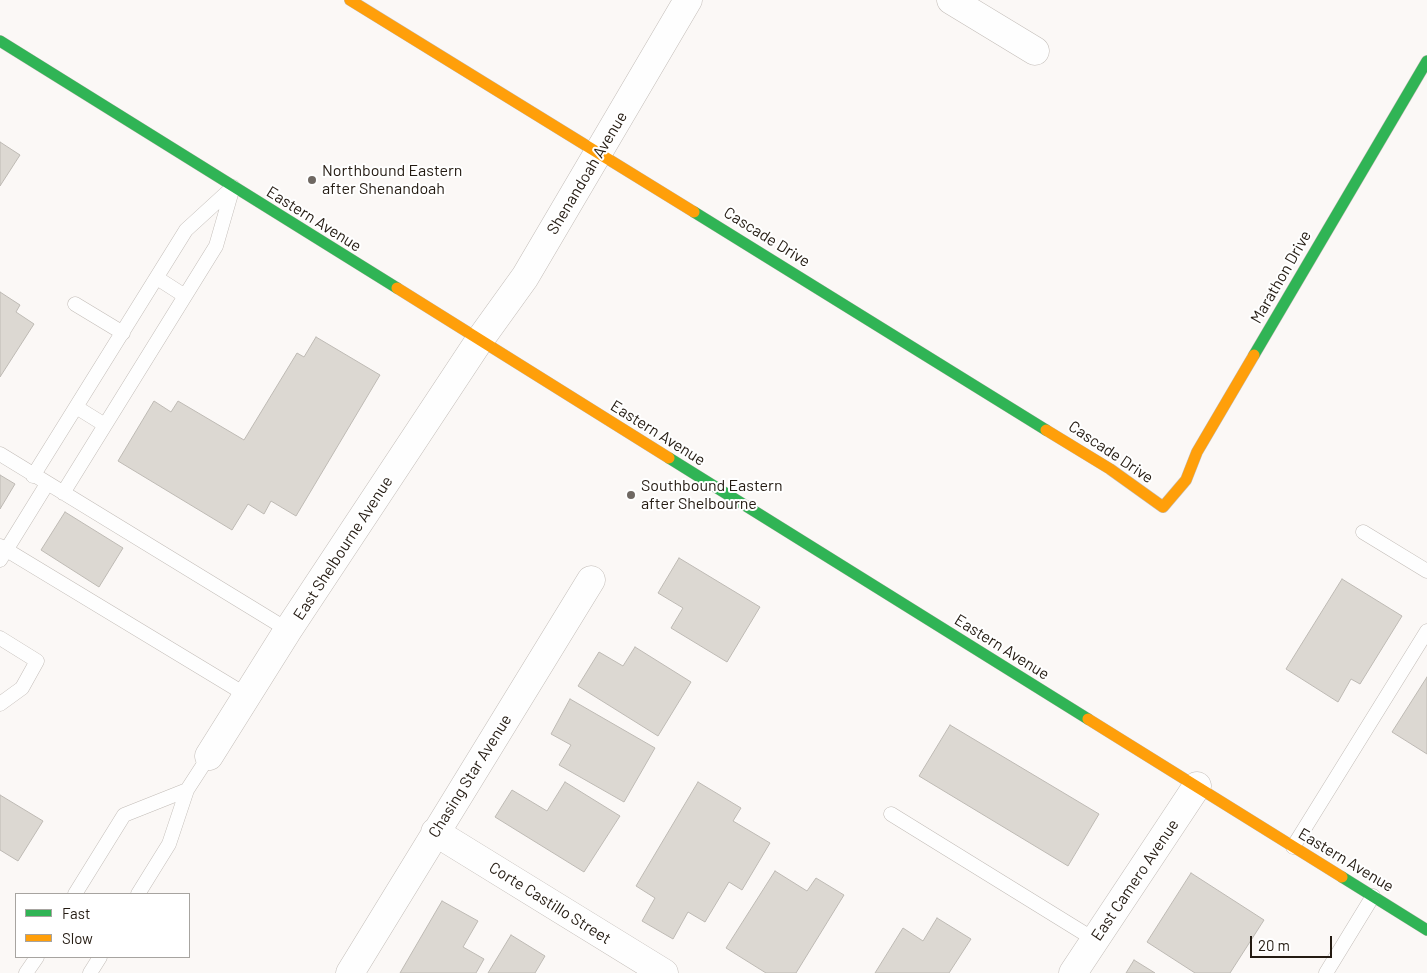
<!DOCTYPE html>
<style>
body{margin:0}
#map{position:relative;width:1427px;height:973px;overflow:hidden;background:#fbf8f6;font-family:Barlow,sans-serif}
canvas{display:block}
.legend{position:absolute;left:15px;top:893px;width:175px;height:65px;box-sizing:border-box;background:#fff;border:1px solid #a7a4a0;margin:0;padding:6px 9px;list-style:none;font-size:15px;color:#241b12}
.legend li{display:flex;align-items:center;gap:10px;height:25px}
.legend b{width:25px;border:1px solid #a7a4a0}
.scale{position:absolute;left:1250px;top:936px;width:82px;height:22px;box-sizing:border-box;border:2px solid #241b12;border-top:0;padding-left:6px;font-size:15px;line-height:18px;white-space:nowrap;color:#241b12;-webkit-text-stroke:4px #fff;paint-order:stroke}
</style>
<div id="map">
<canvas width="1427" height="973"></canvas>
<ul class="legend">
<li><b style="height:6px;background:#30b455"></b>Fast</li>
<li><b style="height:6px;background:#ff9f0a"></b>Slow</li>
</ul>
<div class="scale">20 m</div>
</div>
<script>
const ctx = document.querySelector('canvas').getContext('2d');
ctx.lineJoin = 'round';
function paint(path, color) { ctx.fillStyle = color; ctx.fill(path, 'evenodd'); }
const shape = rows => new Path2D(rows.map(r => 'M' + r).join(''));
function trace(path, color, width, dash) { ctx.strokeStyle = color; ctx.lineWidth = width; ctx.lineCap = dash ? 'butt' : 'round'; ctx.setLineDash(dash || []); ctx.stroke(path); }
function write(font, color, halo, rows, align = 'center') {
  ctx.font = font + ' Barlow,sans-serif'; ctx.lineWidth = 4; ctx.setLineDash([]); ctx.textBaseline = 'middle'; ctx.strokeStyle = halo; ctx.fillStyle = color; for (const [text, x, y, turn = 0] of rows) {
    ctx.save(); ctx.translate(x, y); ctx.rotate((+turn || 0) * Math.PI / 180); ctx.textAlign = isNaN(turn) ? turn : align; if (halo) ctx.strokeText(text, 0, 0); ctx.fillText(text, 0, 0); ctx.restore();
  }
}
const building = shape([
 [0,142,20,155,0,186,0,142],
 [0,292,20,305,16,312,34,324,0,377,0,292],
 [316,337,380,375,296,516,271,501,264,514,248,504,232,530,118,461,154,401,171,412,178,401,244,440,297,353,304,357,316,337],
 [0,475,15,484,0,509,0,475],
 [65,512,123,548,99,587,41,550,65,512],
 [679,558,760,607,727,662,671,628,683,608,658,593,679,558],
 [1342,579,1402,616,1360,684,1351,679,1338,702,1286,669,1342,579],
 [635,647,691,682,658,736,578,686,599,652,623,666,635,647],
 [1427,677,1427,754,1392,732,1427,677],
 [570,699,655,748,624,802,559,765,571,745,551,734,570,699],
 [950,725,1099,814,1068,866,919,776,950,725],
 [565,782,620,816,584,872,495,817,512,790,547,811,565,782],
 [698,782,741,808,733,821,770,843,742,890,729,882,705,922,688,912,673,939,642,921,655,898,636,886,698,782],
 [0,795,43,821,18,861,0,850,0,795],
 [775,871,807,891,816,878,844,895,796,973,766,973,726,948,775,871],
 [1191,873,1264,920,1230,973,1195,973,1147,942,1191,873],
 [442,901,478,921,463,947,484,959,476,973,400,973,442,901],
 [937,918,971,939,949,973,875,973,903,928,923,941,937,918],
 [511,935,545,956,535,973,488,973,511,935],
 [1134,960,1155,973,1126,973,1134,960]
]);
const lane = shape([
 [157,278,185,296],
 [75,304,123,333],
 [76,407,105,425],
 [0,454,288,630],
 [33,476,186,230,233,187],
 [63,493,216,246,233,187],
 [1363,532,1427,571],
 [0,546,248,696],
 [0,560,47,484],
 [0,638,37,661,22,688,0,704],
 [891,814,1095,940],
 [1293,847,1427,631],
 [75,894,124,815,187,790],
 [138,894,169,844,187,790,209,756],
 [26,973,37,957],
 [90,973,100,957],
 [1326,973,1373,896]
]);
const street = shape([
 [951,0,1035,51],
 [209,756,288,630,479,341,525,277,688,0],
 [435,832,664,973],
 [350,973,591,580],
 [1073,973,1197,786]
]);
const fast = shape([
 [0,41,397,288],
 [694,212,1046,430],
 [1254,355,1427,61],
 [669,458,1088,719],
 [1342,877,1427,930]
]);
const slow = shape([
 [350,0,694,212],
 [397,288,669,458],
 [1046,430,1110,469,1163,507,1186,480,1197,452,1254,355],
 [1088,719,1342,877]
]);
const markers = [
 [312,180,5,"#6f6862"],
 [631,495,5,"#6f6862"]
];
const poiNames = [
 ["Northbound Eastern",322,171],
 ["after Shenandoah",322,189],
 ["Southbound Eastern",641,486],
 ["after Shelbourne",641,504]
];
const streetNames = [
 ["Shenandoah Avenue",587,173,-59],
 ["Eastern Avenue",314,219,32],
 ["Cascade Drive",767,237,32],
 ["Marathon Drive",1281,277,-60],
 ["Eastern Avenue",658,433,32],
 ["Cascade Drive",1111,452,34],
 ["East Shelbourne Avenue",343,548,-57],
 ["Eastern Avenue",1002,647,32],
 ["Chasing Star Avenue",470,776,-58],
 ["Eastern Avenue",1346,860,31],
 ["East Camero Avenue",1135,880,-56],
 ["Corte Castillo Street",550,903,32]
];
paint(building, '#dcd8d2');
trace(building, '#bebab4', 1);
trace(lane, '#c2bcb7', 15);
trace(street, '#c2bcb7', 29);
trace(fast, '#c2bcb7', 12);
trace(slow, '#c2bcb7', 12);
trace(lane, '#fefefe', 14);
trace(street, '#fefefe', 28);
trace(fast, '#30b455', 11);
trace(slow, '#ff9f0a', 11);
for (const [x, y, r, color] of markers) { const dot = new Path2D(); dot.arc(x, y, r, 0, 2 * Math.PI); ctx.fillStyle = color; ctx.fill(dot); trace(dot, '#fff', 2); }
write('16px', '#241b12', '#fff', poiNames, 'left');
write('16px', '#241b12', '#fff', streetNames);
</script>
